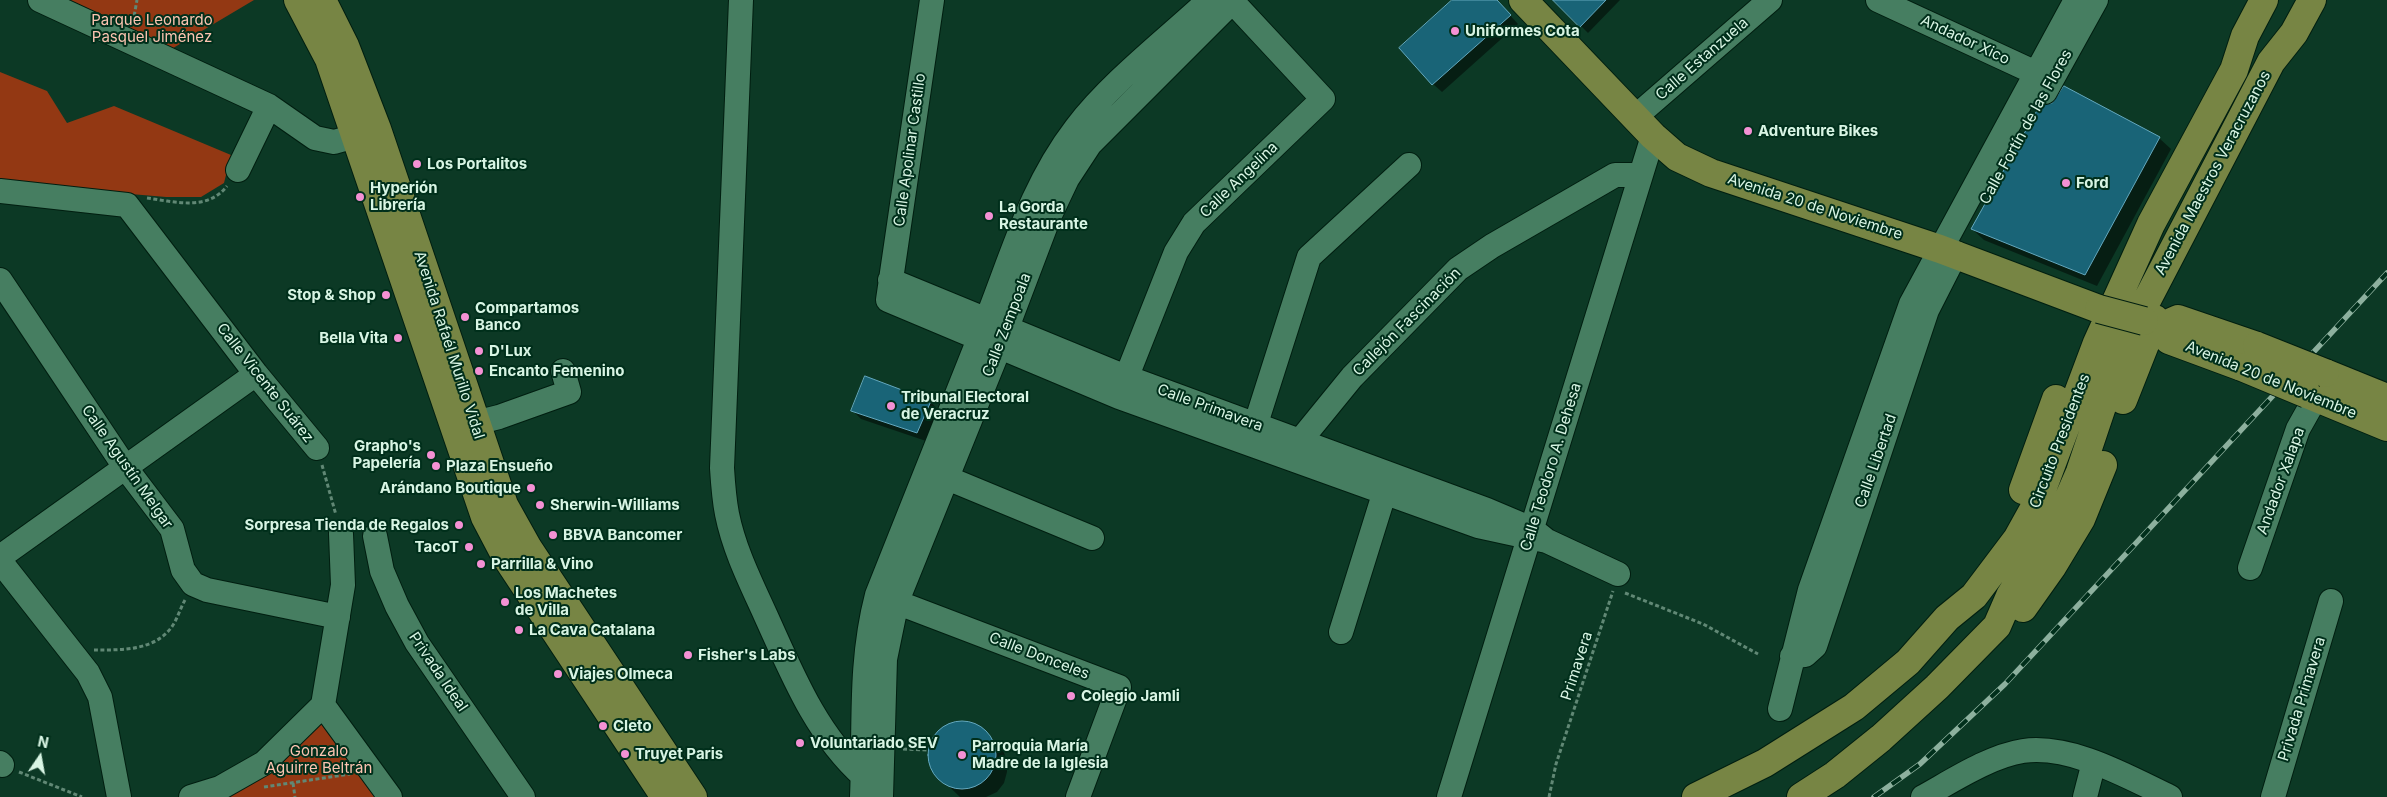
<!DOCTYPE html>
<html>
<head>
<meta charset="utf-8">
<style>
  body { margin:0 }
  #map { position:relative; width:2387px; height:797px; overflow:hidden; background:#0c3925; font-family:Inter,sans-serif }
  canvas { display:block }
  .north { position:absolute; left:15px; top:732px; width:50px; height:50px; -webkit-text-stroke:4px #002f1b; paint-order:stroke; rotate:12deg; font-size:14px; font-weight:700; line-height:20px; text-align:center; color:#d8f5e4 }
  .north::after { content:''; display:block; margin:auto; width:18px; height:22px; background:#d8f5e4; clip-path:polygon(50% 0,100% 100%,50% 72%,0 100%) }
</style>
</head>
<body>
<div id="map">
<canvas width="2387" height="797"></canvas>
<div class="north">N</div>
</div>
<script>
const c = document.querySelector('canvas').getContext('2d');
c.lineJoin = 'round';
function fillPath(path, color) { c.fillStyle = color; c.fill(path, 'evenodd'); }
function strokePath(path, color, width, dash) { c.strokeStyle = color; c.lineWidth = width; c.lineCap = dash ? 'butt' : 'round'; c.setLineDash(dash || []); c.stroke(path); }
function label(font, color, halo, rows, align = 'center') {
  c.font = font + ' Inter,sans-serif'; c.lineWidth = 4; c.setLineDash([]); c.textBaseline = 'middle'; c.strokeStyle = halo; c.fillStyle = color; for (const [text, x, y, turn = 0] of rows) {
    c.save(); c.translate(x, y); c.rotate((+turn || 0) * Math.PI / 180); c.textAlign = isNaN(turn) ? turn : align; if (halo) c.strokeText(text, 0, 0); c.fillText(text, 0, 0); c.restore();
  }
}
fillPath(new Path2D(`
  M 32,0 L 254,0 L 153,60 Z
  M 0,72 L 47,91 L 67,123 L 114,106 L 231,155 L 224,183 L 201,197 L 166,197 L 0,183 Z
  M 323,705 L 390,797 L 180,797 L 220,788 Z`), '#933813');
fillPath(new Path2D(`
  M 1454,0 L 1496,0 L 1518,24 L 1442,92 L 1433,84 Z
  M 1555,0 L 1620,0 L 1588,33 Z
  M 2159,138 L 2171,149 L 2097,286 L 1984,240 L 1972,229 Z
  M 866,377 L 931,402 L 939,411 L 926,441 L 861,419 L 853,411 Z
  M 958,722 L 969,723 L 980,727 L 1003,750 L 1007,761 L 1007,772 L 1004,783 L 997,792 L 986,797 L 960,797 L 934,772 L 930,762 L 929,750 L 933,739 L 940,730 Z`), '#0007');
const building = new Path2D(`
  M 1452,0 L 1497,0 L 1511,15 L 1432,85 L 1399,48 Z
  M 1553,0 L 1606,0 L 1580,27 Z
  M 2064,86 L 2160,137 L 2085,275 L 1971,229 L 2040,105 L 2052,103 Z
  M 865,376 L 931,401 L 917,433 L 851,411 Z
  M928 755a34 34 0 1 1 68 0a34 34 0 1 1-68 0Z`);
fillPath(building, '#196477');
strokePath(building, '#64a8be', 1);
const minor = new Path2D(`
  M 40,0 L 269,106 L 315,138 L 334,142 L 373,131
  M 741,0 L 722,468 C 723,484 724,499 727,514 C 734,549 750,581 765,614 C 791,671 815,733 863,776 L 873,776
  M 932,0 L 888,300 L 1119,397 L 1478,526 L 1547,541
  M 1878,0 L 2051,80
  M 2045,92 L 2096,0
  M 1634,118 L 1770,0
  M 238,170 L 269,106
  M 0,191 L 127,205 L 256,374 L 317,448
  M 0,280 L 125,467 L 172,529 L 183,570 L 193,584 L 207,590 L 338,617
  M 890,280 L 1126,377 L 1487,510 L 1532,529 L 1547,541 L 1618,574
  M 1121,391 L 1176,252 L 1194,223 L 1323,99 L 1231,0
  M 475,423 L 499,417 L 569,392 L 563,371
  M 1251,439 L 1309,257 L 1409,165
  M 1299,442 L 1352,377 L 1458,269 L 1492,246 L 1615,175 L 1641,175
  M 947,478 L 1092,538
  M 375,536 L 382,571 L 397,606 L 417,643 L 523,797
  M 0,557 L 256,374
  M 0,561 L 88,673 L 100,697 L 119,797
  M 2250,568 L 2298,429 L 2316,397
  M 883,597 L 1119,687 L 1078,797
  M 1341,632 L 1385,491
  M 1792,656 L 1805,655 L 1815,646 L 1927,310 L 1956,253
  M 323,705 L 343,585 L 341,534
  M 323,705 L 390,797
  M 1780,709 L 1810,590 L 1911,304 L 2076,0
  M 0,763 L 2,765
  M 191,797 L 220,788 L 264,763 L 323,705
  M 862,797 C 865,727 859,664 877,595 C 913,503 951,411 987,319 C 1013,253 1032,185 1076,128 C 1111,82 1166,40 1209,0
  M 881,797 L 885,659 L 897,601 L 1000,346 L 1049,217 L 1067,179 L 1090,144 L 1234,0
  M 1449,797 L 1653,136
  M 1923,797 C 1952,781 1990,756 2023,751 C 2071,744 2128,777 2170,797
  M 2085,797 L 2094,762
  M 2273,797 L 2331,601`);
const major = new Path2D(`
  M 298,0 L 329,59 L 485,517 L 506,557 L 665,797
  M 322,0 L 345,46 L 377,129 L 504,505 L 528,548 L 693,797
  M 1523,0 L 1653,136 L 1677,157 L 1711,173 L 1940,249 L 2099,309
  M 2144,321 L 2162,326 L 2178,319 L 2257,346
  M 2162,326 L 2169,340 L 2242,367
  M 2325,373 L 2387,398
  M 2307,394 L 2387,427
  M 2123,400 L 2155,319
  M 2023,490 L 2056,399
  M 2023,608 L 2052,567 L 2081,519 L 2103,465
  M 1696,797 L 1765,763 L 1854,707 L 1908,662 L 1947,618 L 1974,596 L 2017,539 L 2037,503 L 2097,343 L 2151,224 L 2234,70 L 2245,36 L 2264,0
  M 1801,797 L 1835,775 L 1881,738 L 1937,687 L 1997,626 L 2010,596 L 2063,511 L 2080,472 L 2121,350 L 2271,62 L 2294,33 L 2312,0`);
strokePath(minor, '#011e10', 26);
strokePath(major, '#011e10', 30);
strokePath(new Path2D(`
  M 133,22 L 137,0
  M 147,198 C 175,202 208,211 227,186
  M 322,465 L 336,515
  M 1625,593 L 1703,624 L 1758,654
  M 94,650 C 121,650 153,651 171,628 C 177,620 180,609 185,600
  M 903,749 L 928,750
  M 19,772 L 82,797
  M 293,783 L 295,797
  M 264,787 L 350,774
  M 1549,797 L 1556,764 L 1613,591`), '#618875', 3, [4, 2.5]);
strokePath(minor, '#467e61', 24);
strokePath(major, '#778544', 28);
const rail = new Path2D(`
  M 1874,797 L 1920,764 L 2005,684 L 2387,273`);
strokePath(rail, '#8db09e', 5.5);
strokePath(rail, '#002f1b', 4, [11]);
const majorBridge = new Path2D(`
  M 2099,309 L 2144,321
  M 2257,346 L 2325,373
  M 2242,367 L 2307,394`);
strokePath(majorBridge, '#011e10', 30, []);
strokePath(majorBridge, '#778544', 28);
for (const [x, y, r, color] of [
  [1455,31,5,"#f491d4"],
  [1748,131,5,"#f491d4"],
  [417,164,5,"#f491d4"],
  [2066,183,5,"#f491d4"],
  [360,197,5,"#f491d4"],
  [989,216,5,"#f491d4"],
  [386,295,5,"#f491d4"],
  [465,317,5,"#f491d4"],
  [398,338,5,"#f491d4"],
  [479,351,5,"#f491d4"],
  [479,371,5,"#f491d4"],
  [891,406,5,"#f491d4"],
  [431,455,5,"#f491d4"],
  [436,466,5,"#f491d4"],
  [531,488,5,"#f491d4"],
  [540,505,5,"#f491d4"],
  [459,525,5,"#f491d4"],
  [553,535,5,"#f491d4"],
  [469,547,5,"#f491d4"],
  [481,564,5,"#f491d4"],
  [505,602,5,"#f491d4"],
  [519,630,5,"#f491d4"],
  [688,655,5,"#f491d4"],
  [558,674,5,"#f491d4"],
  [1071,696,5,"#f491d4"],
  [603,726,5,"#f491d4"],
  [800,743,5,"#f491d4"],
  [625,754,5,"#f491d4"],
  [962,755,5,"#f491d4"]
]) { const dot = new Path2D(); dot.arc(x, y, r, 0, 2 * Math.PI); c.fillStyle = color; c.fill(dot); strokePath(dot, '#002f1b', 2); }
label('15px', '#fcc4b1', '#002f1b', [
  ["Parque Leonardo",152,20],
  ["Pasquel Jiménez",152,37],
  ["Gonzalo",319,751],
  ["Aguirre Beltrán",319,768]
]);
label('bold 15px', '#d8f5e4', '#002f1b', [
  ["Uniformes Cota",1465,31],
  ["Adventure Bikes",1758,131],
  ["Los Portalitos",427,164],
  ["Ford",2076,183],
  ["Hyperión",370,188],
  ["Librería",370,205],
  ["La Gorda",999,207],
  ["Restaurante",999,224],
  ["Stop & Shop",376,295,"right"],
  ["Compartamos",475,308],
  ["Banco",475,325],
  ["Bella Vita",388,338,"right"],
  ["D'Lux",489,351],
  ["Encanto Femenino",489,371],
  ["Tribunal Electoral",901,397],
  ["de Veracruz",901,414],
  ["Grapho's",421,446,"right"],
  ["Papelería",421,463,"right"],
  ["Plaza Ensueño",446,466],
  ["Arándano Boutique",521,488,"right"],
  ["Sherwin-Williams",550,505],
  ["Sorpresa Tienda de Regalos",449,525,"right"],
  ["BBVA Bancomer",563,535],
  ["TacoT",459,547,"right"],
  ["Parrilla & Vino",491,564],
  ["Los Machetes",515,593],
  ["de Villa",515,610],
  ["La Cava Catalana",529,630],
  ["Fisher's Labs",698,655],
  ["Viajes Olmeca",568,674],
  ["Colegio Jamli",1081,696],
  ["Cleto",613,726],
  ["Voluntariado SEV",810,743],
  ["Parroquia María",972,746],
  ["Madre de la Iglesia",972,763],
  ["Truyet Paris",635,754]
], 'left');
label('15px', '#d8f5e4', '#002f1b', [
  ["Andador Xico",1965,40,25],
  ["Calle Estanzuela",1702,59,-41],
  ["Calle Fortín de las Flores",2026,127,-61],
  ["Calle Apolinar Castillo",910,150,-82],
  ["Avenida Maestros Veracruzanos",2213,173,-62],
  ["Calle Angelina",1239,180,-44],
  ["Avenida 20 de Noviembre",1815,207,18],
  ["Callejón Fascinación",1407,322,-45],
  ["Calle Zempoala",1007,325,-69],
  ["Avenida Rafaél Murillo Vidal",449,345,72],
  ["Avenida 20 de Noviembre",2271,380,22],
  ["Calle Vicente Suárez",265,383,52],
  ["Calle Primavera",1210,408,20],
  ["Circuito Presidentes",2060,441,-69],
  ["Calle Libertad",1876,461,-71],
  ["Calle Agustín Melgar",127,467,55],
  ["Calle Teodoro A. Dehesa",1551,467,-73],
  ["Andador Xalapa",2281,481,-70],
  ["Calle Donceles",1039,656,21],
  ["Primavera",1577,666,-72],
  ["Privada Ideal",438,672,56],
  ["Privada Primavera",2302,699,-73]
]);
</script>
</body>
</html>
